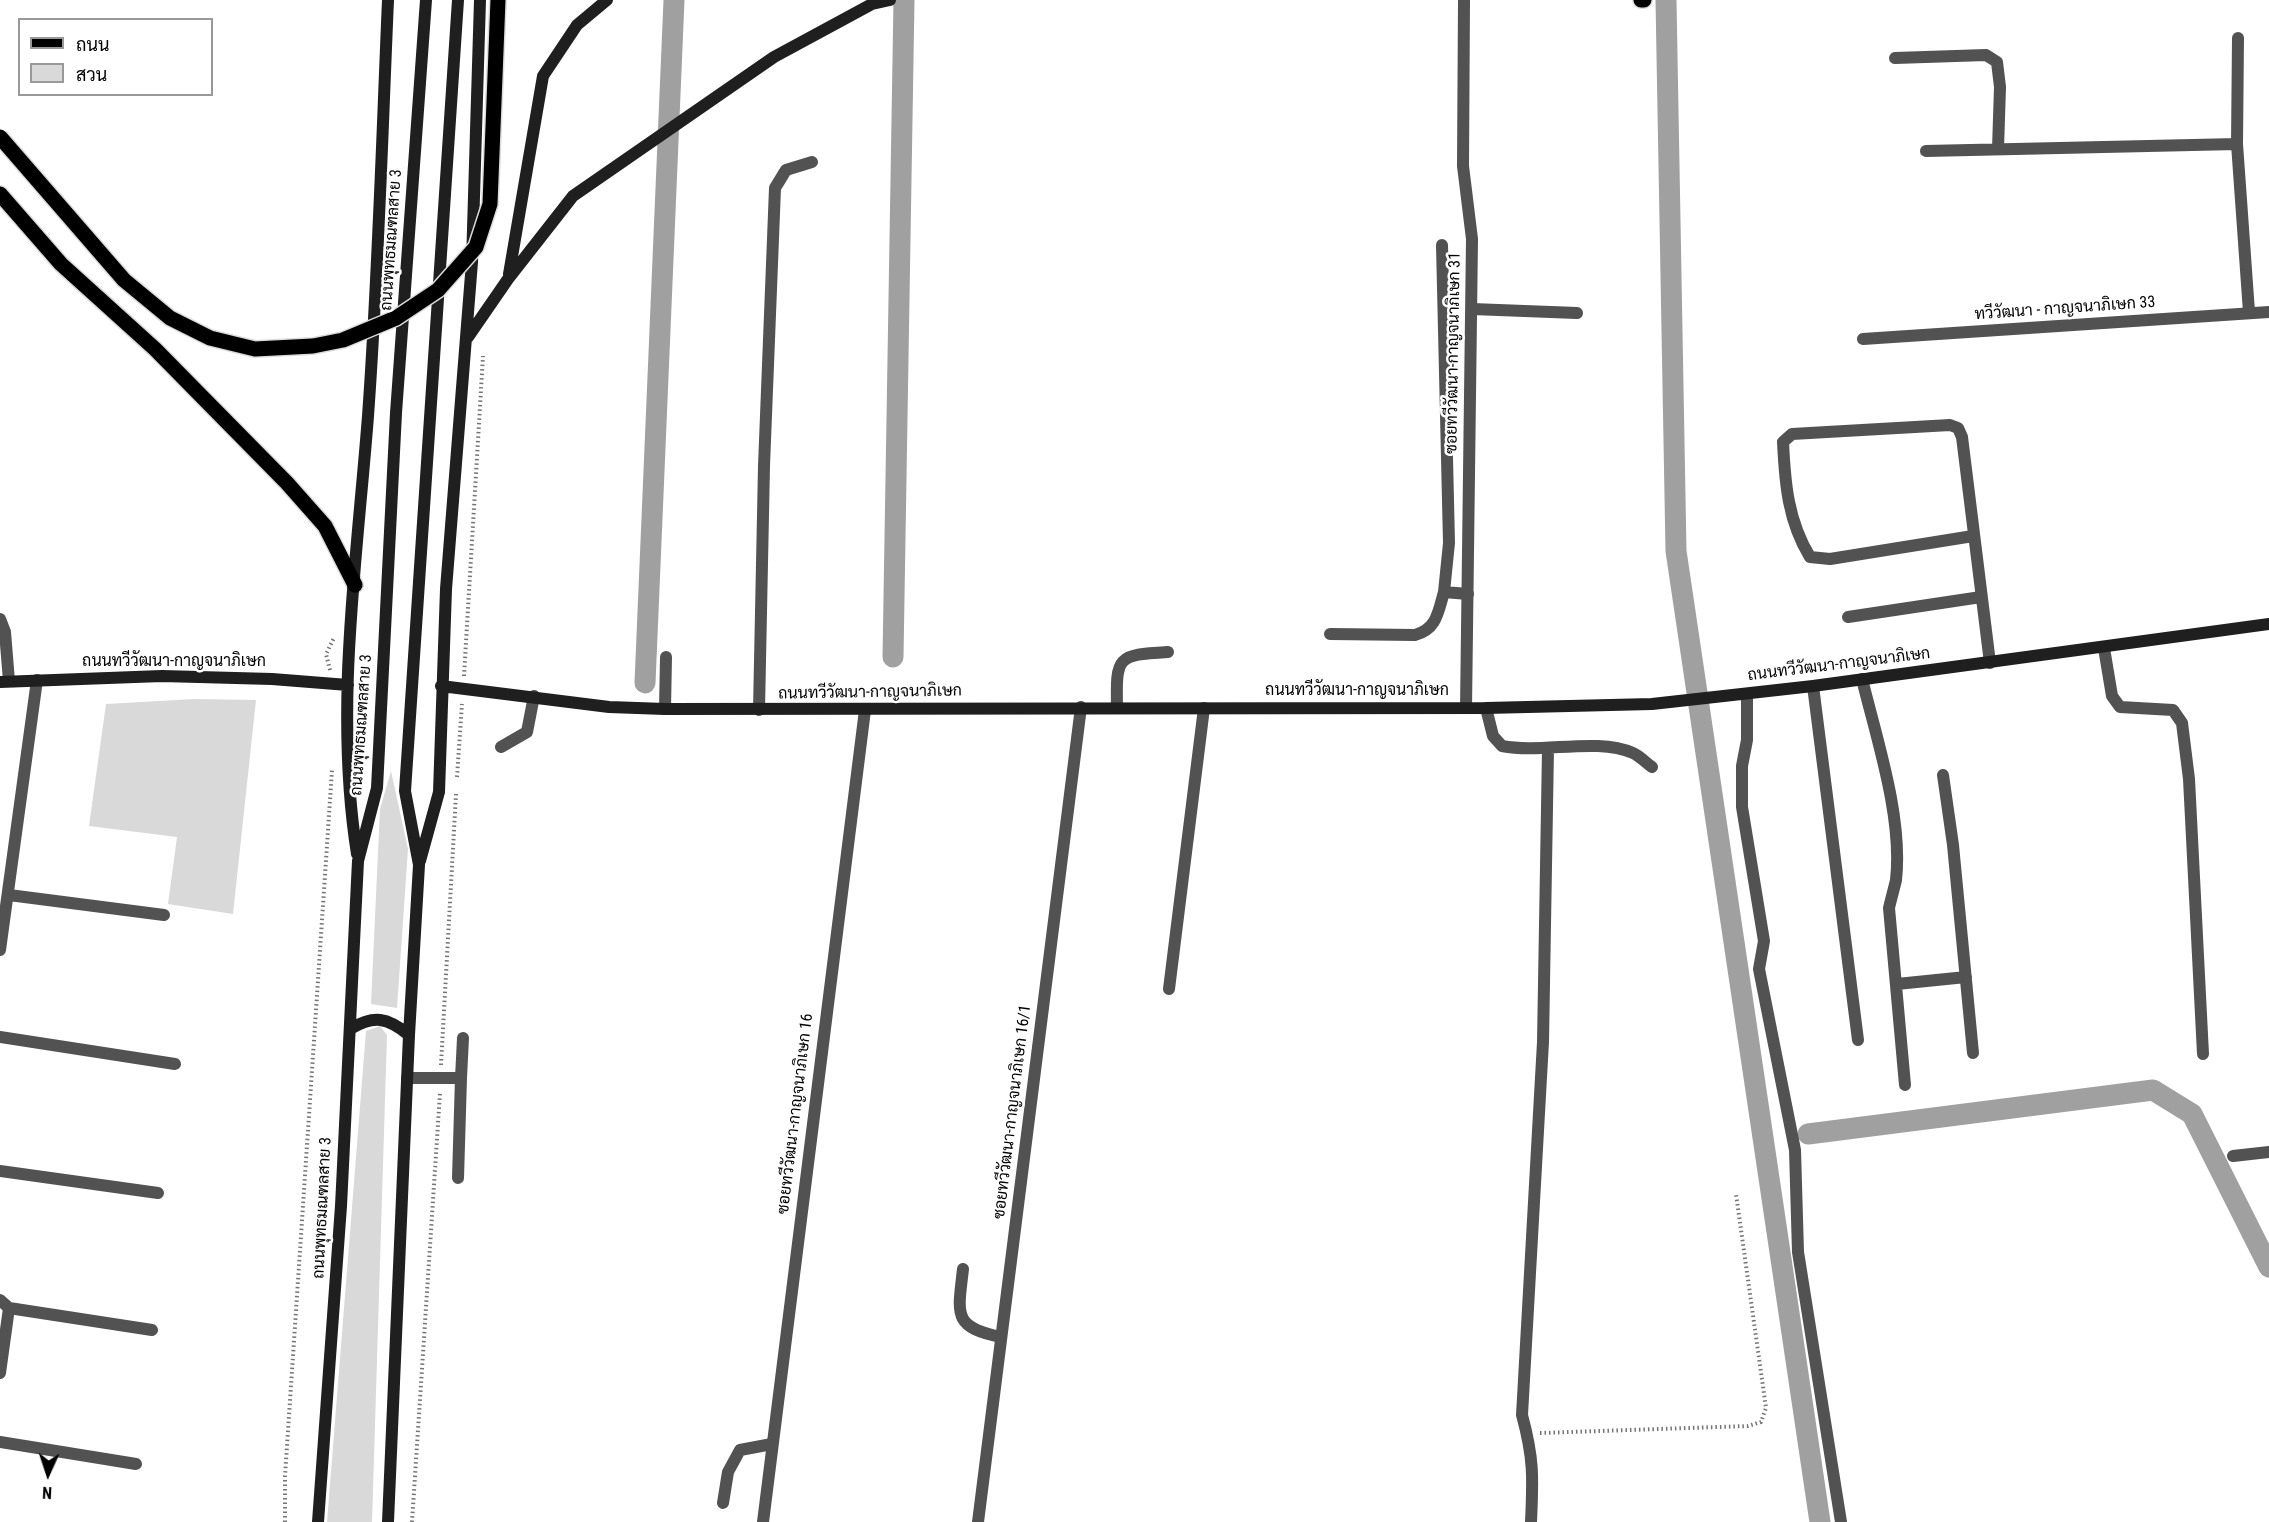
<!DOCTYPE html>
<html>
<head>
<meta charset="utf-8">
<style>
  body { margin:0 }
  #map { position:relative; width:2269px; height:1522px; overflow:hidden; background:#fff; font-family:"Roboto Condensed",Sarabun,sans-serif }
  canvas { display:block }
  .legend { position:absolute; left:18px; top:18px; width:195px; height:78px; box-sizing:border-box; background:#fff; border:2px solid #999; margin:0; padding:8px 10px; list-style:none; font-size:18px; color:#000 }
  .legend li { display:flex; align-items:center; gap:12px; height:30px }
  .legend b { width:30px; border:2px solid #999 }
  .north { position:absolute; left:18px; top:1444px; width:60px; height:60px; -webkit-text-stroke:4px #fff; paint-order:stroke; rotate:183deg; font-size:16px; font-weight:700; line-height:24px; text-align:center; color:#000 }
  .north::after { content:''; display:block; margin:auto; width:21px; height:27px; background:#000; clip-path:polygon(50% 0,100% 100%,50% 72%,0 100%) }
</style>
</head>
<body>
<div id="map">
<canvas width="2269" height="1522"></canvas>
<ul class="legend">
<li><b style="height:8px;background:#000"></b>ถนน</li>
<li><b style="height:16px;background:#d9d9d9"></b>สวน</li>
</ul>
<div class="north">N</div>
</div>
<script>
const c = document.querySelector('canvas').getContext('2d');
c.lineJoin = 'round';
function fillPath(path, color) { c.fillStyle = color; c.fill(path, 'evenodd'); }
function strokePath(path, color, width, dash) { c.strokeStyle = color; c.lineWidth = width; c.lineCap = dash ? 'butt' : 'round'; c.setLineDash(dash || []); c.stroke(path); }
function label(font, color, halo, rows, align = 'center') {
  c.font = font + ' "Roboto Condensed",Sarabun,sans-serif'; c.lineWidth = 5; c.setLineDash([]); c.textBaseline = 'middle'; c.strokeStyle = halo; c.fillStyle = color; for (const [text, x, y, turn = 0] of rows) {
    c.save(); c.translate(x, y); c.rotate((+turn || 0) * Math.PI / 180); c.textAlign = isNaN(turn) ? turn : align; if (halo) c.strokeText(text, 0, 0); c.fillText(text, 0, 0); c.restore();
  }
}
fillPath(new Path2D(`
  M 194,699 L 256,700 L 233,914 L 168,904 L 177,837 L 89,826 L 106,704 Z
  M 391,771 L 408,849 L 397,1008 L 371,1004 L 380,809 Z
  M 380,1026 L 387,1035 L 372,1522 L 327,1522 L 366,1031 Z`), '#d9d9d9');
strokePath(new Path2D(`
  M 1666,0 L 1676,551 L 1820,1522
  M 893,657 L 904,0
  M 645,683 L 674,0
  M 1808,1134 L 2153,1090 L 2192,1114 L 2269,1267`), '#a0a0a0', 21);
const primary = new Path2D(`
  M 1641,0 L 1644,0
  M 0,194 L 61,264 L 155,349 L 287,483 L 325,526 L 355,585`);
strokePath(primary, '#dbdbdb', 18);
strokePath(new Path2D(`
  M 330,670 L 326,654 L 334,638
  M 464,676 L 483,356
  M 457,777 L 462,704
  M 441,1065 L 456,794
  M 1540,1433 L 1748,1426 L 1761,1422 L 1766,1408 L 1736,1194
  M 285,1522 L 285,1476 L 332,770
  M 412,1522 L 440,1093`), '#747474', 4, [1.5, 3]);
strokePath(new Path2D(`
  M 1442,245 L 1449,543 L 1444,592 L 1468,594
  M 1472,309 L 1577,313
  M 1973,536 L 1830,559 L 1810,557 C 1788,521 1785,484 1783,442 L 1792,434 L 1950,425 L 1958,428 L 1962,437 L 1990,663
  M 1848,617 L 1981,597
  M 1330,634 L 1415,635 C 1437,629 1438,612 1444,592
  M 2104,648 L 2112,696 L 2120,707 L 2173,710 L 2182,723 L 2189,779 L 2203,1054
  M 1862,679 C 1877,740 1903,818 1896,880 C 1894,889 1891,899 1889,908 L 1905,1085
  M 1813,686 L 1858,1040
  M 1747,694 L 1747,740 L 1742,766 L 1742,807 L 1764,941 L 1759,969 L 1795,1150 L 1798,1252 L 1841,1522
  M 1117,707 C 1116,656 1117,655 1168,652
  M 665,709 L 666,657
  M 759,710 L 764,466 L 775,188 L 786,170 L 812,162
  M 501,747 L 527,732 L 534,696
  M 1943,775 L 1953,845 L 1973,1053
  M 1897,984 L 1966,977
  M 1169,989 L 1204,708
  M 407,1078 L 461,1078 L 458,1178
  M 461,1078 L 463,1038
  M 963,1269 C 958,1314 952,1327 1001,1337
  M 723,1503 L 728,1472 L 740,1450 L 772,1444`), '#525252', 12);
strokePath(new Path2D(`
  M 1464,0 L 1463,166 L 1472,239 L 1466,708
  M 2238,38 L 2237,144 L 2249,312
  M 1895,58 L 1986,55 L 1997,62 L 2000,87 L 1998,149
  M 1926,151 L 2237,144
  M 1863,339 L 2269,312
  M 0,619 L 5,632 L 9,681
  M 1486,708 L 1493,736 L 1502,746 C 1542,754 1596,737 1633,753 C 1640,756 1646,763 1652,767
  M 9,895 L 164,915
  M 0,950 L 37,680
  M 0,1037 L 175,1064
  M 2233,1156 L 2269,1152
  M 0,1171 L 158,1193
  M 0,1300 L 9,1308 L 0,1373
  M 9,1308 L 152,1330
  M 0,1442 L 136,1464
  M 763,1522 L 865,710
  M 978,1522 L 1081,707
  M 1531,1522 C 1533,1478 1534,1459 1522,1415 L 1543,1042 L 1548,749`), '#525252', 12);
strokePath(new Path2D(`
  M 509,274 L 543,76 L 577,25 L 607,0
  M 468,337 L 508,279 L 573,196 L 774,57 L 872,4 L 890,0
  M 0,682 L 162,676 L 272,679 L 348,685
  M 441,686 L 609,707 L 665,709 L 1486,708 L 1652,704 L 1813,686 L 2269,624
  M 357,854 C 334,710 357,560 368,416 C 378,278 382,139 388,0
  M 420,861 L 439,792 L 446,589 L 472,262 L 480,0
  M 350,1029 C 374,1015 387,1017 409,1035
  M 318,1522 L 341,1206 L 358,861 L 377,788 L 396,413 L 426,0
  M 388,1522 L 409,1035 L 419,865 L 405,791 L 458,0`), '#1f1f1f', 12);
strokePath(primary, '#000', 15);
const primaryBridge = new Path2D(`
  M 0,137 L 124,280 L 170,318 L 210,338 L 255,349 L 313,346 L 343,340 L 396,318 L 438,290 L 476,247 L 490,204 L 498,0`);
strokePath(primaryBridge, '#dbdbdb', 18, []);
strokePath(primaryBridge, '#000', 15);
label('16px', '#000', '#fff', [
  ["ถนนพุทธมณฑลสาย 3",392,240,-86],
  ["ทวีวัฒนา - กาญจนาภิเษก 33",2065,309,-4],
  ["ซอยทวีวัฒนา-กาญจนาภิเษก 31",1454,353,-89],
  ["ถนนทวีวัฒนา-กาญจนาภิเษก",174,662],
  ["ถนนทวีวัฒนา-กาญจนาภิเษก",1839,665,-7],
  ["ถนนทวีวัฒนา-กาญจนาภิเษก",1357,691],
  ["ถนนทวีวัฒนา-กาญจนาภิเษก",870,693,-1],
  ["ถนนพุทธมณฑลสาย 3",362,725,-86],
  ["ซอยทวีวัฒนา-กาญจนาภิเษก 16/1",1013,1112,-83],
  ["ซอยทวีวัฒนา-กาญจนาภิเษก 16",796,1114,-83],
  ["ถนนพุทธมณฑลสาย 3",323,1208,-87]
]);
</script>
</body>
</html>
